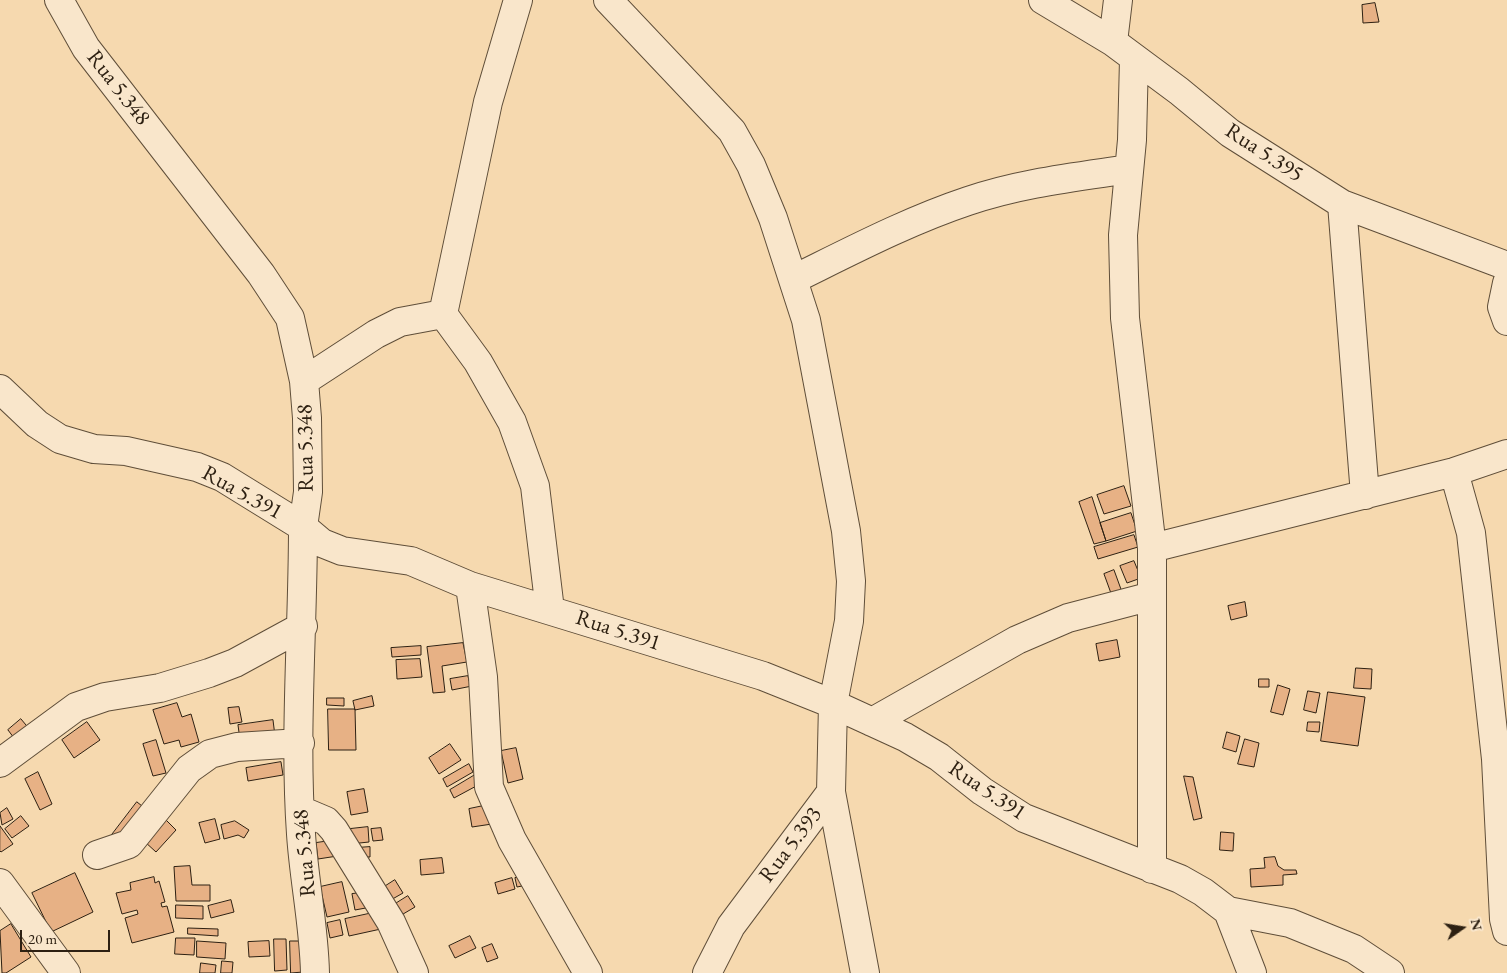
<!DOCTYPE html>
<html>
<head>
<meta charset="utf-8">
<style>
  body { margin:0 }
  #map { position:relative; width:1507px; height:973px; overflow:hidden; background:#f6d9af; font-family:"EB Garamond",serif }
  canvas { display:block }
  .north { position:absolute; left:1437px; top:903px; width:50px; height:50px; -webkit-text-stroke:4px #f9e6cb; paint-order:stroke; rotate:77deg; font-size:14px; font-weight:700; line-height:20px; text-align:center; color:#2d2012 }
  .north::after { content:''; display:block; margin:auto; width:18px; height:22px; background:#2d2012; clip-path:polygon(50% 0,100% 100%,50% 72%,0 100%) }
  .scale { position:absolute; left:20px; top:930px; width:90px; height:22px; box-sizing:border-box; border:2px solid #2d2012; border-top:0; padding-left:6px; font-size:15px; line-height:18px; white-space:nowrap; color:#2d2012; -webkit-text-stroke:4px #f9e6cb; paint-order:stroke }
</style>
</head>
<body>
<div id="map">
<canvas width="1507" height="973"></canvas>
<div class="north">N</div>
<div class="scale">20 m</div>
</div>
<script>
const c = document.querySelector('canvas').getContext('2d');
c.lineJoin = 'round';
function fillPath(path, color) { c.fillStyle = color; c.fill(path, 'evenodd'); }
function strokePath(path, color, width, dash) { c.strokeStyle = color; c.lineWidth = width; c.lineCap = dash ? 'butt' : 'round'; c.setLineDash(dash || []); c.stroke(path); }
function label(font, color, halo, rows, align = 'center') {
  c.font = font + ' "EB Garamond",serif'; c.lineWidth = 4; c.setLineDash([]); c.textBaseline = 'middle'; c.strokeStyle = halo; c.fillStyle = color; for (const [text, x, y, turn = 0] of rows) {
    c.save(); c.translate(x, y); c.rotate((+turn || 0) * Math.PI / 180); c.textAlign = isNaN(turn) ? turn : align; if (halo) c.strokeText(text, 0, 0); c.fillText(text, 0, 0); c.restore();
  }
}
const building = new Path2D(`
  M 1375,3 L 1379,22 L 1363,23 L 1362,5 Z
  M 1124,486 L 1131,506 L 1104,514 L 1097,495 Z
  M 1092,497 L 1106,541 L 1094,544 L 1079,502 Z
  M 1131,513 L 1137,531 L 1106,541 L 1100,523 Z
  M 1134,535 L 1138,547 L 1098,559 L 1094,547 Z
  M 1134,561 L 1141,578 L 1127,583 L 1120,566 Z
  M 1114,570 L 1122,592 L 1112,596 L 1104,574 Z
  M 1245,602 L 1247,616 L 1231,620 L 1228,606 Z
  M 1117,640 L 1120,657 L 1099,661 L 1096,644 Z
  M 463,643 L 467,662 L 442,666 L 445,692 L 433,693 L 427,647 Z
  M 421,646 L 421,655 L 392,657 L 391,648 Z
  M 420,659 L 422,677 L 397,679 L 396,660 Z
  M 1356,668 L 1372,669 L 1371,689 L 1354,688 Z
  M 468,676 L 469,681 L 476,679 L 477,685 L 452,690 L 450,679 Z
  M 1259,679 L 1269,679 L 1269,687 L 1259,687 Z
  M 1278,685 L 1290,689 L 1283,715 L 1271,712 Z
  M 1308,691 L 1320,693 L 1316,713 L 1304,710 Z
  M 1328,692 L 1365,697 L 1358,746 L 1321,741 Z
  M 372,696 L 374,706 L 355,710 L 353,701 Z
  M 327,698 L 344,698 L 344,706 L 327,705 Z
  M 177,703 L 182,717 L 191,714 L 199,742 L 181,747 L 179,740 L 164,744 L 153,710 Z
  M 239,707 L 242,722 L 230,724 L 228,708 Z
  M 328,709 L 355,709 L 356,750 L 329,750 Z
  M 21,719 L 31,731 L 17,742 L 8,730 Z
  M 273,720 L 275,736 L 240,740 L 238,725 Z
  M 87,722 L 100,740 L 74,758 L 62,740 Z
  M 1308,722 L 1320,722 L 1319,732 L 1307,731 Z
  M 1227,732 L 1240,736 L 1236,752 L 1223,748 Z
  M 1245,739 L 1259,743 L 1254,767 L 1238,764 Z
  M 156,740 L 166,773 L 153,776 L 143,744 Z
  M 450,744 L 461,760 L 439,774 L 429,758 Z
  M 516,748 L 523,779 L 508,783 L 501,751 Z
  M 281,762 L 283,775 L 248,781 L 246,768 Z
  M 469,764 L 473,772 L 447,787 L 443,779 Z
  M 38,772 L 52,804 L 40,810 L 25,779 Z
  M 475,775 L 480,784 L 454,798 L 450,790 Z
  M 1184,776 L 1193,777 L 1202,818 L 1194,820 Z
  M 364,789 L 368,812 L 351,815 L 347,792 Z
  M 137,802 L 147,810 L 121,843 L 111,836 Z
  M 488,805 L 492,824 L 472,827 L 469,809 Z
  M 7,808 L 13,819 L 2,825 L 0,813 Z
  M 21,816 L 29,826 L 12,838 L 5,829 Z
  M 165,819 L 176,830 L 156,852 L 144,841 Z
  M 215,819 L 220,839 L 205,843 L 199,823 Z
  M 235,821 L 249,830 L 244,838 L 238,835 L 224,839 L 221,825 Z
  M 0,826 L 13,844 L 1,852 L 0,851 Z
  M 368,827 L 369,842 L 350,844 L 350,829 Z
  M 381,828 L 383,840 L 373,841 L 371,829 Z
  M 1221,832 L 1234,833 L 1233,851 L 1220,850 Z
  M 336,840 L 344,855 L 318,859 L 316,843 Z
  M 370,847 L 370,857 L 356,857 L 356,848 Z
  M 1275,857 L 1278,866 L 1284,870 L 1296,870 L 1297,874 L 1283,875 L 1283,885 L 1251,887 L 1250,869 L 1265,868 L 1264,858 Z
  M 442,858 L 444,873 L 421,875 L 420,860 Z
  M 190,866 L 192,885 L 210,885 L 210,901 L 176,901 L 174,867 Z
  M 75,873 L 93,912 L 51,932 L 32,893 Z
  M 530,875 L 532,884 L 517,887 L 515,878 Z
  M 154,877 L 155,883 L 159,881 L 165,902 L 161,903 L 162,907 L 167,906 L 174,932 L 132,943 L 125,918 L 138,914 L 137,910 L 122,914 L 116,893 L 131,890 L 130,883 Z
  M 512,878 L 515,889 L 498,894 L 495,883 Z
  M 395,880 L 403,893 L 389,901 L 381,889 Z
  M 342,882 L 349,912 L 327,917 L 320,887 Z
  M 368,892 L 371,907 L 355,910 L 352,894 Z
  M 408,896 L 415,907 L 398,917 L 392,906 Z
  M 231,900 L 234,912 L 211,918 L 208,906 Z
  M 176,905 L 203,906 L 203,919 L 176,918 Z
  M 382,911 L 390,927 L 349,936 L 345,919 Z
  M 340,920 L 343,935 L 330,938 L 327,923 Z
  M 11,924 L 31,957 L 6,973 L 2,973 L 0,931 Z
  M 188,928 L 218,929 L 218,936 L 188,934 Z
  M 470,936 L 476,948 L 455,958 L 449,946 Z
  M 176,938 L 195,938 L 194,955 L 175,954 Z
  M 274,939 L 286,939 L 287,970 L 275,971 Z
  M 197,941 L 226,943 L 225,959 L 197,957 Z
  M 269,941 L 270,956 L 249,957 L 248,942 Z
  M 290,941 L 303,941 L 303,972 L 291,973 Z
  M 492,944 L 498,958 L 487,962 L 482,948 Z
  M 222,961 L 233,962 L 232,973 L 221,973 Z
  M 201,963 L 216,965 L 215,973 L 200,973 Z`);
fillPath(building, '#e7b185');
strokePath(building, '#2d2012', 1);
const minor = new Path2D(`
  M 59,0 L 86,48 L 261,274 L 290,318 L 304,381 L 307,418 L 308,492 L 303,527 C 303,628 294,734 301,834 C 304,880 314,926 315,973
  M 518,0 L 488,102 L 443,314 L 478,362 L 512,422 L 535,486 L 550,610
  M 608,0 L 732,131 L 751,165 L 773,218 L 806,320 L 846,531 L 851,581 L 849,621 L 833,704 L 831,792 L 731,926 L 707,973
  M 1043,0 L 1113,42 L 1179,91 L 1230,133 L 1342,204 L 1507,266
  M 1113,42 L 1118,0
  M 1134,59 L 1132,140 L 1123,235 L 1125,318 L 1152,548 L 1152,869
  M 1342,204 L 1365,495
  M 794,279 C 851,251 908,221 968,201 C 1020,183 1076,177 1129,169
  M 1507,283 L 1502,307 L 1507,321
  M 304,381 L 376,334 L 400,322 L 443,314
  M 0,389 L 37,424 L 60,439 L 94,449 L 126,451 L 197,467 L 222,477 L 303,527 L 322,543 L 342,551 L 411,561 L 470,586 L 763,676 L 833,704 L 905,737 L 939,757 L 982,791 L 1024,818 L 1180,879 L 1203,892 L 1228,911 L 1290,923 L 1354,949 L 1390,973
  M 1454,472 L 1471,533 L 1496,759 L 1504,919 L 1507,931
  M 1152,548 L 1454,472 L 1507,454
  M 470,586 L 483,677 L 489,787 L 512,840 L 588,973
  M 872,722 L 1017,640 L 1068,618 L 1152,596
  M 0,763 L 76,707 L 105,697 L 160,688 L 209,673 L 235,663 L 303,626
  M 831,792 L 865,973
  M 300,810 L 326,821 L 334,830 L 391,922 L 414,973
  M 97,855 L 129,844 L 189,769 L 210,754 L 237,747 L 300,743
  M 0,883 L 66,973
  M 1228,911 L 1252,973`);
strokePath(minor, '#5f4e39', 30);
strokePath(minor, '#f9e6cb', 28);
label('22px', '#2d2012', '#f9e6cb', [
  ["Rua 5.348",118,88,52],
  ["Rua 5.395",1264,153,33],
  ["Rua 5.348",306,448,-91],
  ["Rua 5.391",242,493,29],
  ["Rua 5.391",618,631,18],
  ["Rua 5.391",987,791,34],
  ["Rua 5.393",791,845,-53],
  ["Rua 5.348",305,853,-95]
]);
</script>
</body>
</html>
